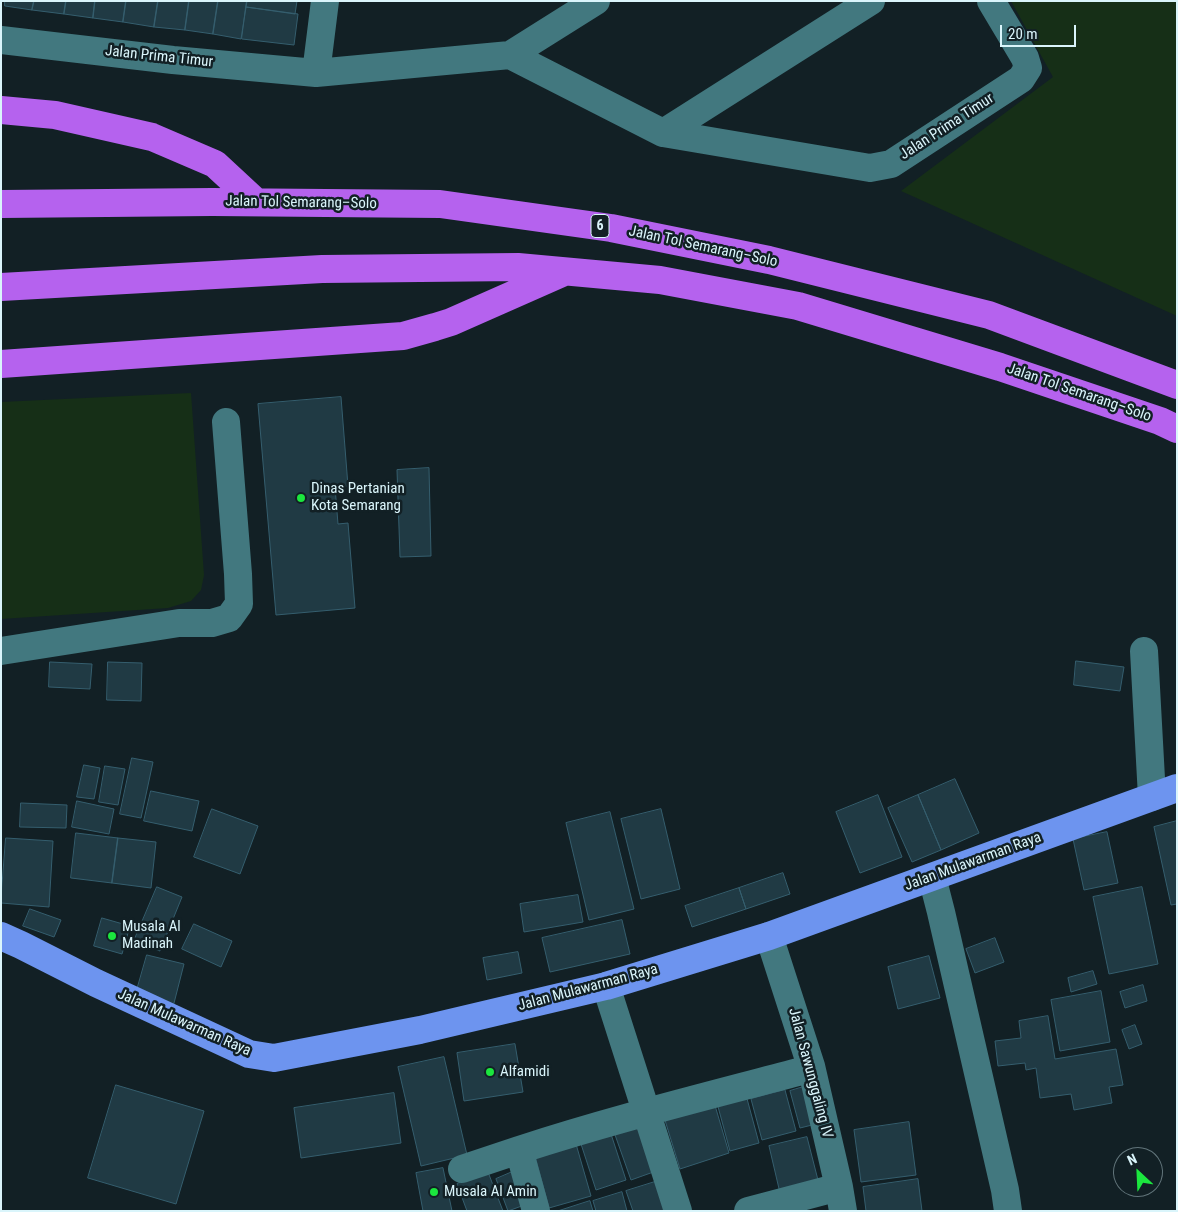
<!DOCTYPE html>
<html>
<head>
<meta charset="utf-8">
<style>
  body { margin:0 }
  #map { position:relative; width:1178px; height:1212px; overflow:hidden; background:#122025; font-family:"Roboto Condensed",sans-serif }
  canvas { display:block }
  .frame { position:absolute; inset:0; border:2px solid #daf5fb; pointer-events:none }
  .north { position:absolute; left:1113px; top:1147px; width:50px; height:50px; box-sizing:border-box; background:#122025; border:1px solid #62757b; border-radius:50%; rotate:335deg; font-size:14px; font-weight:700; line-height:20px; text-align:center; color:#daf5fb }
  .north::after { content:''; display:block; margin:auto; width:18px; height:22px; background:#1be63e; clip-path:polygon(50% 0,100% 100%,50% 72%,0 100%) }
  .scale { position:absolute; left:1000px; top:25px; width:76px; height:22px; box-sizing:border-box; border:2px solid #daf5fb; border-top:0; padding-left:6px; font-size:15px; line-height:18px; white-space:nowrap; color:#daf5fb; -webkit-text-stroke:4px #122025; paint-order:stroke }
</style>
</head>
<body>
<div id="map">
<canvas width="1178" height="1212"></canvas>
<div class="frame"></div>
<div class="north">N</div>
<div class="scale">20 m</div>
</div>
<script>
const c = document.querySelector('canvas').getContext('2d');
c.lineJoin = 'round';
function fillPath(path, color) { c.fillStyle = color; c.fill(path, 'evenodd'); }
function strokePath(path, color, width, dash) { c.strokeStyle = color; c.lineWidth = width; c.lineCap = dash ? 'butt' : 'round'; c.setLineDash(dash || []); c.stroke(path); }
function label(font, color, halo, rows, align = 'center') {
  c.font = font + ' "Roboto Condensed",sans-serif'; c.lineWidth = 5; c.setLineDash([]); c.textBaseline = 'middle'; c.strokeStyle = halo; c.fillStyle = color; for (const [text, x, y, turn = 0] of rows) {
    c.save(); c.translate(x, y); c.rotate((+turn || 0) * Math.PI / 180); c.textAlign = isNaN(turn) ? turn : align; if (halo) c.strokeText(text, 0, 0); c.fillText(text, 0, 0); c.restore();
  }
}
fillPath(new Path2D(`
  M 1011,1 L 1177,1 L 1177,316 L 901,191 L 1053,77 Z
  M 191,393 L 204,575 L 201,590 L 191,601 L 168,608 L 1,619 L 1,402 Z`), '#162f17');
const building = new Path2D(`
  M 5,1 L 34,1 L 32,10 L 5,6 Z
  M 34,1 L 66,1 L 64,14 L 32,10 Z
  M 66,1 L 95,1 L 93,18 L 64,14 Z
  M 95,1 L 126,1 L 123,22 L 93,18 Z
  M 126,1 L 158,1 L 154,27 L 123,22 Z
  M 158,1 L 189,1 L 185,30 L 154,27 Z
  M 189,1 L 218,1 L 213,34 L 185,30 Z
  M 218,1 L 247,1 L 241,39 L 213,34 Z
  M 247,1 L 297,1 L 295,14 L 246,7 Z
  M 246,7 L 298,14 L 294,45 L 242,39 Z
  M 341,397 L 348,486 L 335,487 L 338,524 L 348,523 L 355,608 L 276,615 L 258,404 Z
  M 429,468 L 431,556 L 400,557 L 397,470 Z
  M 1076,661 L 1124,667 L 1120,691 L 1074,685 Z
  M 50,662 L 92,664 L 90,689 L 49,687 Z
  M 108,662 L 142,663 L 141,701 L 107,700 Z
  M 132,758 L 153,762 L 141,818 L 120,814 Z
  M 84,765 L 100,768 L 94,799 L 77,797 Z
  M 105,766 L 125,769 L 118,805 L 99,802 Z
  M 955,779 L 979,833 L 941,850 L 918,795 Z
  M 151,791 L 199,801 L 192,831 L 144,821 Z
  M 878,795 L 902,857 L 860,873 L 836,812 Z
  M 918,795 L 941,850 L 912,862 L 888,808 Z
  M 77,801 L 114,809 L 109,834 L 72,827 Z
  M 21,803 L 67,805 L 66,828 L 20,827 Z
  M 212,809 L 258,826 L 240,874 L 194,857 Z
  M 661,809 L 680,889 L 641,899 L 621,819 Z
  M 610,812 L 634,909 L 589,920 L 566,823 Z
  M 1177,821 L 1177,904 L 1171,905 L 1154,827 Z
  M 1107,832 L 1118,883 L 1084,890 L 1073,839 Z
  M 76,833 L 118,838 L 112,883 L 71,878 Z
  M 6,838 L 53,841 L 49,907 L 1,903 Z
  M 118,838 L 156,842 L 151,888 L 112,883 Z
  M 783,873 L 790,894 L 746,909 L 739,888 Z
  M 157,887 L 182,897 L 160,951 L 134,941 Z
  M 1142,887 L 1158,964 L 1109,974 L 1093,897 Z
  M 739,888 L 746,909 L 692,927 L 685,906 Z
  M 578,895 L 583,922 L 524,932 L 520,904 Z
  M 30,909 L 61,920 L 54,937 L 23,926 Z
  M 102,918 L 130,926 L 122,954 L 94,946 Z
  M 622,920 L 630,954 L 550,972 L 542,938 Z
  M 194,924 L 232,941 L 221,967 L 182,949 Z
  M 995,938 L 1004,962 L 975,973 L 966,949 Z
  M 518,952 L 522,973 L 487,980 L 483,958 Z
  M 147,955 L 184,964 L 173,1007 L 135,997 Z
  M 929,956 L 940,998 L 898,1009 L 888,967 Z
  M 1093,971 L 1097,984 L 1071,992 L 1068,978 Z
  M 1143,985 L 1147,1001 L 1125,1008 L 1120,992 Z
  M 1101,991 L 1110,1042 L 1060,1051 L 1051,1000 Z
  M 1048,1016 L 1055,1059 L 1116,1049 L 1123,1085 L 1109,1087 L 1112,1103 L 1074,1110 L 1071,1094 L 1040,1098 L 1036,1068 L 1026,1070 L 1025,1063 L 998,1066 L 995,1041 L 1021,1038 L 1019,1021 Z
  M 1135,1025 L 1142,1044 L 1129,1049 L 1122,1030 Z
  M 515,1044 L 523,1092 L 464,1101 L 457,1053 Z
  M 444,1057 L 467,1155 L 421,1166 L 398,1067 Z
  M 116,1085 L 204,1111 L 176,1204 L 88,1178 Z
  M 810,1085 L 820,1123 L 800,1128 L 790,1091 Z
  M 785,1090 L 796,1131 L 762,1140 L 751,1099 Z
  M 394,1093 L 401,1143 L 301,1158 L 294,1108 Z
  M 746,1095 L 759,1143 L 730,1151 L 717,1103 Z
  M 714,1102 L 729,1153 L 680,1169 L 664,1117 Z
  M 909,1122 L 916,1175 L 861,1182 L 854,1130 Z
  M 641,1123 L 659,1170 L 631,1180 L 614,1132 Z
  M 611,1134 L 626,1180 L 596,1190 L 581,1144 Z
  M 807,1137 L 819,1184 L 780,1193 L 769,1146 Z
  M 576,1144 L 591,1196 L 549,1208 L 535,1156 Z
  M 443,1168 L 452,1211 L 423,1211 L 416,1173 Z
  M 517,1170 L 530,1203 L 508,1211 L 496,1179 Z
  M 488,1172 L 503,1211 L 467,1211 L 457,1184 Z
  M 918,1179 L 922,1211 L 866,1211 L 863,1187 Z
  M 658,1181 L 667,1211 L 633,1211 L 626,1191 Z
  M 622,1192 L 627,1211 L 596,1211 L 593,1201 Z
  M 590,1201 L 593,1211 L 558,1211 Z`);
fillPath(building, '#203a44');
strokePath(building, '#355e6e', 1);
strokePath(new Path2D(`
  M 1,40 L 173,60 L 316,73 L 325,1
  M 510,55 L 663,133 L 870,168 L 891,164 L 1021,79 L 1028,68 L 1025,58 L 991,1
  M 316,73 L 510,55 L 596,1
  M 663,133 L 871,1
  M 1,651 L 179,623 L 212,623 L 229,618 L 239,604 L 238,574 L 226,422
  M 1144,651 L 1152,797
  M 932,877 L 941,912 L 1005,1190 L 1008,1211
  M 769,936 L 811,1066 L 839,1187 L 843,1211
  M 606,986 L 678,1211
  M 462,1169 L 519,1150
  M 536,1211 L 519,1150 C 611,1120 704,1097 798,1072
  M 748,1211 L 839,1187`), '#42787f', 28);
strokePath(new Path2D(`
  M 1,936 L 21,945 L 96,983 L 249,1054 L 274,1058 L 420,1030 L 606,986 L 769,936 L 1177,788`), '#6d94ef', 28);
strokePath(new Path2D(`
  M 1,110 L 55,115 L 152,137 L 215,164 L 256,202
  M 1,204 L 212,202 L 440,204 L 611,228 L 769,260 L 989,315 L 1177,385
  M 1,287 L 322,269 L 518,267 L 660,280 L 798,306 L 1000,367 L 1160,421 L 1177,429
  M 1,364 L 403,336 L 435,327 L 451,322 L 562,273`), '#b562ee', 28);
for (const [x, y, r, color] of [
  [301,498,5,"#1be63e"],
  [112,936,5,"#1be63e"],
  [490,1072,5,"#1be63e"],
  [434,1192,5,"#1be63e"]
]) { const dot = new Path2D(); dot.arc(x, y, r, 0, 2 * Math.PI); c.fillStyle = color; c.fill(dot); strokePath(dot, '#122025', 2); }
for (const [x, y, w] of [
  [600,226,18]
]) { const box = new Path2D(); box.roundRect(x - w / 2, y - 11.5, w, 23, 4); c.fillStyle = '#122025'; c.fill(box); strokePath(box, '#daf5fb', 1); }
label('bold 14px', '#daf5fb', null, [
  ["6",600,226]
]);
label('15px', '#daf5fb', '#122025', [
  ["Jalan Prima Timur",159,57,6],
  ["Jalan Prima Timur",947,127,-33],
  ["Jalan Tol Semarang–Solo",301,203,1],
  ["Jalan Tol Semarang–Solo",703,247,12],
  ["Jalan Tol Semarang–Solo",1079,393,19],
  ["Jalan Mulawarman Raya",973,862,-20],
  ["Jalan Mulawarman Raya",588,988,-15],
  ["Jalan Mulawarman Raya",184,1023,24],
  ["Jalan Sawunggaling IV",810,1073,75]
]);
label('15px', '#daf5fb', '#122025', [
  ["Dinas Pertanian",311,489],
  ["Kota Semarang",311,506],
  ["Musala Al",122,927],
  ["Madinah",122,944],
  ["Alfamidi",500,1072],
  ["Musala Al Amin",444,1192]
], 'left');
</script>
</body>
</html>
